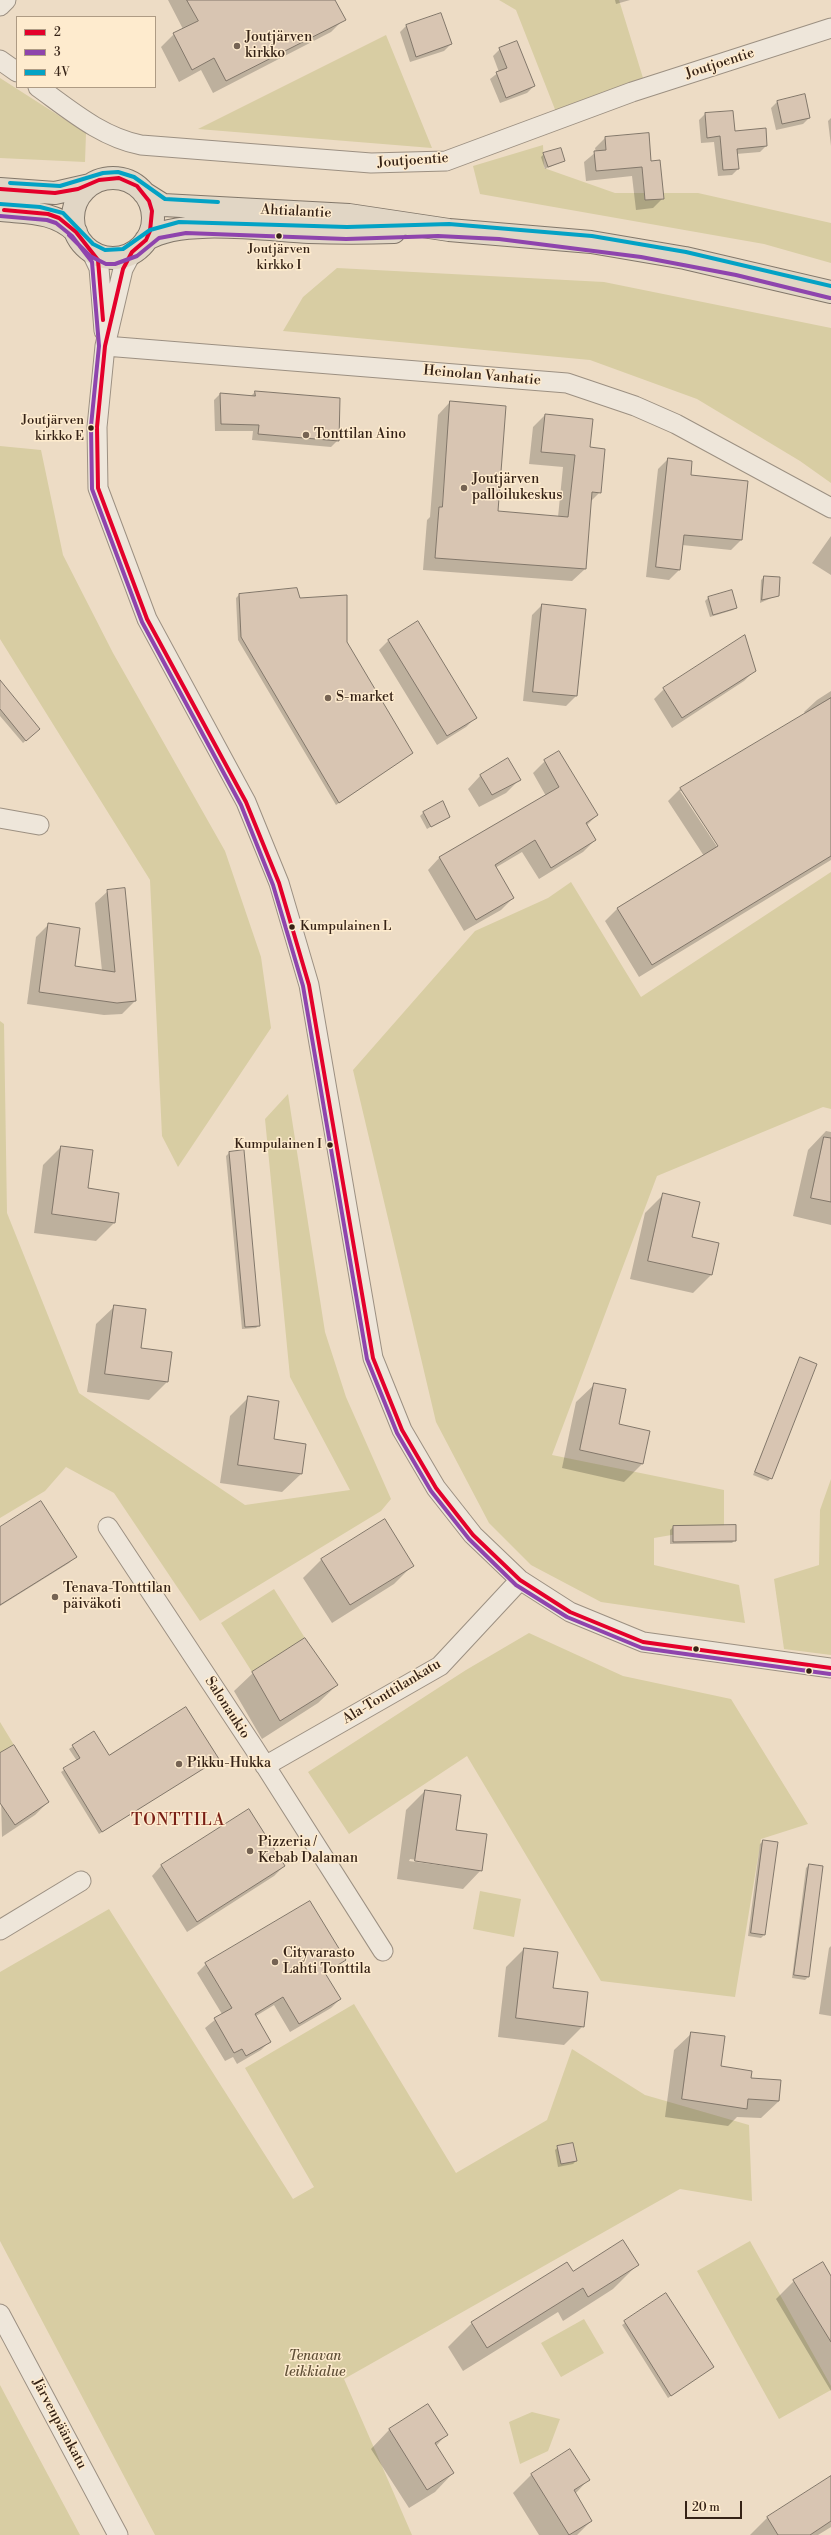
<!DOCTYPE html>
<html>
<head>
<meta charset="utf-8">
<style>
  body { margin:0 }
  #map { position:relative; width:831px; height:2535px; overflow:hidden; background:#eddcc5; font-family:"Libre Bodoni",serif }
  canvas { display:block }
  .legend { position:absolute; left:16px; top:16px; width:140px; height:72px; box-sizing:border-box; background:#feebce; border:1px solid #ae9b84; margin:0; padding:5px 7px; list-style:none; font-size:12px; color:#352216 }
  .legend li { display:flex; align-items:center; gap:8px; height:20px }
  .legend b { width:20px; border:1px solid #ae9b84 }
  .scale { position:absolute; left:685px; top:2501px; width:57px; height:18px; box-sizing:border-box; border:2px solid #352216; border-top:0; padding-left:5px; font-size:12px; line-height:14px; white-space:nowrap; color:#352216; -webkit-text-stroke:3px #feebce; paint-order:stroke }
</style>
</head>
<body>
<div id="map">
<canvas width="831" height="2535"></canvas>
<ul class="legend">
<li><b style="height:5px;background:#e4002b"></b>2</li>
<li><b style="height:5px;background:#8e44ad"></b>3</li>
<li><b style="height:5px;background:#03a2c5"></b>4V</li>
</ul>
<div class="scale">20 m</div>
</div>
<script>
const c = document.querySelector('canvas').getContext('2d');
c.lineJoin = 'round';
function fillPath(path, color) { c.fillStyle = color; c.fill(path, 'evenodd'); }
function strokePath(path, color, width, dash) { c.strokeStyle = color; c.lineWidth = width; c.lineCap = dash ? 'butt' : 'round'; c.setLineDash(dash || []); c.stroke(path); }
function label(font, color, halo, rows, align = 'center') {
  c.font = font + ' "Libre Bodoni",serif'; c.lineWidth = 3; c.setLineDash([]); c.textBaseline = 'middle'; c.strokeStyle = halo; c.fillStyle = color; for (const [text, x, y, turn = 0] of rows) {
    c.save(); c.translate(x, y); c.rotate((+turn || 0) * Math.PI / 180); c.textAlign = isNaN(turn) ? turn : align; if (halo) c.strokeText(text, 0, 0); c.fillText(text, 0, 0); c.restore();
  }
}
fillPath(new Path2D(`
  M 499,0 L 619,0 L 643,78 L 556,112 L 516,10 Z
  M 386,35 L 432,148 L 198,129 Z
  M 0,78 L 86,133 L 85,162 L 0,158 Z
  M 543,145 L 544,168 L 615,193 L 698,193 L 831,223 L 831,263 L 764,244 L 480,194 L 473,166 Z
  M 337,268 L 604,282 L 831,328 L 831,483 L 800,461 L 697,399 L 590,360 L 283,331 L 303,297 Z
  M 0,446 L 41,450 L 63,555 L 113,653 L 225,851 L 261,957 L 271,1028 L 178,1167 L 162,1136 L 150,880 L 0,639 Z
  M 831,872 L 831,1109 L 823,1107 L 657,1176 L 552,1455 L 724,1490 L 724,1526 L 654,1538 L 654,1565 L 739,1585 L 745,1623 L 601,1602 L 531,1565 L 489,1523 L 436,1422 L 353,1070 L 475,931 L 548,898 L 571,882 L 641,997 Z
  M 0,1021 L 4,1024 L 7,1213 L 79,1393 L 245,1505 L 350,1490 L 290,1377 L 265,1119 L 288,1094 L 325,1332 L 346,1397 L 391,1499 L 381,1511 L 200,1621 L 114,1493 L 66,1467 L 45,1491 L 0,1518 Z
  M 831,1479 L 831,1655 L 784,1649 L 774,1579 L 819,1565 L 820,1510 Z
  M 274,1589 L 305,1638 L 252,1672 L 221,1623 Z
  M 529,1633 L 623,1676 L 731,1699 L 808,1824 L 761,1839 L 735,1997 L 601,1981 L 467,1756 L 349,1834 L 308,1772 L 466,1670 Z
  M 0,1722 L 14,1745 L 0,1753 Z
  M 480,1891 L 521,1899 L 514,1937 L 473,1929 Z
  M 109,1909 L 293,2199 L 314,2187 L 245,2068 L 354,2004 L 456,2173 L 547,2120 L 572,2049 L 645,2095 L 749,2125 L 752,2201 L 680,2189 L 344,2379 L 412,2535 L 155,2535 L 0,2241 L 0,1972 Z
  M 750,2241 L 831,2386 L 831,2390 L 779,2419 L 697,2271 Z
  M 584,2319 L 604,2353 L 561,2377 L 541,2343 Z
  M 0,2385 L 80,2535 L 0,2535 Z
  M 532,2412 L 560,2419 L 548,2451 L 520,2464 L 509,2422 Z`), '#d8cda3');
fillPath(new Path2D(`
  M 168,0 L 334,0 L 344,19 L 331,32 L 213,93 L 201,70 L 179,82 L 161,47 L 174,34 L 183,29 Z
  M 615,0 L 630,0 L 616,4 Z
  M 440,14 L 451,44 L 444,51 L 410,62 L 400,32 L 406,26 Z
  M 500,49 L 534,86 L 527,93 L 500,103 L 490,79 L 499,72 L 493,56 Z
  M 777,102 L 809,118 L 803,124 L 776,130 L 771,108 Z
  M 732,112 L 734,132 L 765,129 L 766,146 L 760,152 L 736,154 L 738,169 L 732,175 L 718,176 L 714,142 L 701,143 L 699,120 L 705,114 Z
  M 831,118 L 831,146 L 828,121 Z
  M 648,134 L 650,162 L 663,198 L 653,208 L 636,210 L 632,176 L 586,181 L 584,162 L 596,152 L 595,148 L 605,138 Z
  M 544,154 L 564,161 L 545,169 L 541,157 Z
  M 255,392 L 338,440 L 331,447 L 252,440 L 253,431 L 215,431 L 214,400 L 220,394 L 251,396 Z
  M 450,402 L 497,512 L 558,517 L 563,467 L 529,464 L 533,427 L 545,415 L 589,448 L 600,492 L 590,502 L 585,569 L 572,581 L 423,570 L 427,520 L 430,517 L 438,415 Z
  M 668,459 L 690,476 L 747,482 L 741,540 L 731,550 L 682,545 L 679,570 L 669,580 L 646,577 L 658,469 Z
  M 831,536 L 831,575 L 812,563 Z
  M 764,577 L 778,595 L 760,603 L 761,580 Z
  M 731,591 L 736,607 L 733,610 L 710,617 L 705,601 L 708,598 Z
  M 239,595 L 299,599 L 346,642 L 412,753 L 336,805 L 238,640 L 236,598 Z
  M 542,605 L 576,696 L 566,706 L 523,701 L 532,615 Z
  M 388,641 L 476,717 L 466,727 L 437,745 L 379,650 Z
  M 754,671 L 744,681 L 672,728 L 654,699 L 664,689 Z
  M 0,682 L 36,732 L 23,743 L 0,716 Z
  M 831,691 L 831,860 L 639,977 L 605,921 L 618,908 L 704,856 L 668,801 L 680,789 L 806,715 L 804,712 L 817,700 ZM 680,791 L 683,791 L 722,850 L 720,851 Z
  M 507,760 L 519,780 L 506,793 L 479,807 L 468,789 L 480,776 Z
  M 545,761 L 597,815 L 586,826 L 595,840 L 583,852 L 539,879 L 522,852 L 495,868 L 513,898 L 501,910 L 464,931 L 428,870 L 440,857 L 546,796 L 533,773 Z
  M 423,813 L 449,816 L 427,829 L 420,816 Z
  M 108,891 L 135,1001 L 122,1014 L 104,1015 L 27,1004 L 36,937 L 49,924 L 74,967 L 102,971 L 95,903 Z
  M 826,1131 L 831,1132 L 831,1225 L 793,1216 L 808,1150 Z
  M 61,1147 L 86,1189 L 114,1223 L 96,1241 L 34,1233 L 43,1165 Z
  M 229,1153 L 259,1325 L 256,1328 L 242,1329 L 226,1156 Z
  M 664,1194 L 711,1275 L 693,1293 L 630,1279 L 645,1213 Z
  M 115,1306 L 140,1348 L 167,1382 L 149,1400 L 87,1392 L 96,1324 Z
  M 801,1359 L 771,1478 L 768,1481 L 753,1475 Z
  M 595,1384 L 617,1425 L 643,1463 L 624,1482 L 562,1468 L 576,1402 Z
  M 248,1398 L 273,1440 L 301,1474 L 282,1492 L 220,1483 L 230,1416 Z
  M 673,1527 L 735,1540 L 732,1543 L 670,1544 L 670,1530 Z
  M 0,1528 L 75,1557 L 69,1563 L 0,1606 Z
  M 322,1559 L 412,1566 L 394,1584 L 332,1623 L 303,1578 Z
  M 253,1673 L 337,1685 L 318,1703 L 262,1739 L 234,1691 Z
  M 94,1733 L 108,1756 L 218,1759 L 99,1834 L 61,1772 L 77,1761 L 69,1749 Z
  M 0,1754 L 48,1802 L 35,1815 L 2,1837 Z
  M 425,1791 L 481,1870 L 463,1889 L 397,1879 L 406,1810 ZM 410,1859 L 467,1867 L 467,1869 L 409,1861 Z
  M 249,1811 L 284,1866 L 274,1876 L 187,1932 L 152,1876 L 161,1866 Z
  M 763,1841 L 764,1935 L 761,1938 L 748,1936 L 760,1844 Z
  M 809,1865 L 808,1977 L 805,1980 L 792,1978 L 806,1868 Z
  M 831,1946 L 831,2016 L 819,2014 L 829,1948 Z
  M 524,1949 L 583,2026 L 564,2045 L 498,2037 L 506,1967 Z
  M 344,1960 L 325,1975 L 340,1999 L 331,2008 L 290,2032 L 274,2005 L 256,2016 L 270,2041 L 261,2050 L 237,2064 L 233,2057 L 225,2061 L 205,2028 L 222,2014 L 197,1973 L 206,1964 Z
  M 692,2033 L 720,2067 L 779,2101 L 761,2118 L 737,2117 L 728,2126 L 665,2117 L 674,2050 Z
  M 558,2147 L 576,2161 L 573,2164 L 558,2167 L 555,2150 Z
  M 637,2265 L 613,2289 L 563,2321 L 558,2312 L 463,2371 L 448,2347 L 472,2323 L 573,2272 Z
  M 831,2278 L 831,2391 L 776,2299 L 794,2281 Z
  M 666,2294 L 713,2367 L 668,2398 L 622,2325 Z
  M 428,2406 L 446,2435 L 436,2446 L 453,2473 L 435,2492 L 409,2508 L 371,2449 L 389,2430 Z
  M 570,2451 L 588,2480 L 575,2494 L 591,2521 L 577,2535 L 539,2535 L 513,2493 L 531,2475 Z
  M 831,2477 L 831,2527 L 818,2535 L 750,2535 L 767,2518 Z`), '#0003');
const building = new Path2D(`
  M 187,0 L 335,0 L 346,20 L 226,81 L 214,58 L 192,70 L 173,33 L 198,21 Z
  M 441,13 L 452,44 L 416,57 L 406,25 Z
  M 517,41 L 535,86 L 506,98 L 496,72 L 507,68 L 499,48 Z
  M 805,94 L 810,118 L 782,124 L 777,101 Z
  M 733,111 L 735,131 L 766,128 L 767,146 L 737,149 L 739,169 L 723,170 L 720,136 L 707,138 L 705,113 Z
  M 649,133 L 651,161 L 660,160 L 664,199 L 645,200 L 642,167 L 596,171 L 594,151 L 606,150 L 605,137 Z
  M 561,148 L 565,161 L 548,167 L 543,153 Z
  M 255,391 L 340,398 L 339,441 L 258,434 L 259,425 L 221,424 L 220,393 L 255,396 Z
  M 450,401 L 506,406 L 498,511 L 568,517 L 575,455 L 541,452 L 545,414 L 593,419 L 590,447 L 605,449 L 601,493 L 592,492 L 586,569 L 435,558 L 439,507 L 442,507 Z
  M 668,458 L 692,461 L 691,475 L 748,481 L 742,540 L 684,535 L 680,570 L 656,567 Z
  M 764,576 L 780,577 L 779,596 L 762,600 Z
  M 297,588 L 300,598 L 347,595 L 347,642 L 413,753 L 339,803 L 241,637 L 239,594 Z
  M 732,590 L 737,608 L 713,615 L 708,597 Z
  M 542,604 L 586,609 L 577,696 L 533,692 Z
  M 418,621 L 477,718 L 447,736 L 388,640 Z
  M 745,635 L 756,671 L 682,718 L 663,688 Z
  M 0,680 L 40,729 L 26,741 L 0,709 Z
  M 831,698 L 831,856 L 652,965 L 617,908 L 718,846 L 680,788 Z
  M 559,751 L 598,815 L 586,823 L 596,840 L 551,868 L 535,840 L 495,865 L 514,898 L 476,920 L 439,857 L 559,787 L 544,760 Z
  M 508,758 L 521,780 L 492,795 L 480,775 Z
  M 443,801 L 450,817 L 431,827 L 423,812 Z
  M 125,888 L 136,1001 L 117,1003 L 39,992 L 48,923 L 80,928 L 75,966 L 115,972 L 107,890 Z
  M 824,1137 L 831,1138 L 831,1202 L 811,1198 Z
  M 61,1146 L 93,1150 L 88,1188 L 119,1193 L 115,1223 L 52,1214 Z
  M 244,1150 L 260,1326 L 245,1327 L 229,1152 Z
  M 663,1193 L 700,1202 L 692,1237 L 719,1243 L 712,1275 L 648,1261 Z
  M 114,1305 L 146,1309 L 141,1348 L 172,1352 L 168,1382 L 105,1374 Z
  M 800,1357 L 817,1364 L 772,1479 L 755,1472 Z
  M 594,1383 L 626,1389 L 619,1424 L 650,1431 L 643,1464 L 580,1450 Z
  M 248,1396 L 279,1401 L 274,1439 L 306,1444 L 302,1474 L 238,1465 Z
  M 41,1501 L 77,1557 L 0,1605 L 0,1527 Z
  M 385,1519 L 414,1566 L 350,1605 L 321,1559 Z
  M 736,1525 L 736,1541 L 673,1542 L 673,1526 Z
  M 305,1638 L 338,1685 L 280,1721 L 252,1672 Z
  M 186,1707 L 219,1759 L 102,1832 L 63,1768 L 80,1758 L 72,1745 L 94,1731 L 109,1755 Z
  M 14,1745 L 49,1802 L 15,1825 L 0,1803 L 0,1753 Z
  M 425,1790 L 461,1795 L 456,1830 L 487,1834 L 482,1871 L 415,1861 Z
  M 249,1809 L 285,1866 L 197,1922 L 161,1865 Z
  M 763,1840 L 778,1842 L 765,1935 L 751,1933 Z
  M 809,1864 L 823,1866 L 809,1977 L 794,1975 Z
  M 310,1901 L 346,1960 L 325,1973 L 341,1999 L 299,2024 L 283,1997 L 255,2014 L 271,2042 L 246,2056 L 242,2049 L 234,2053 L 214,2018 L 232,2008 L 205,1963 Z
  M 524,1948 L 558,1952 L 553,1988 L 588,1992 L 584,2027 L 516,2018 Z
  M 691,2032 L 725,2036 L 721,2066 L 752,2071 L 751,2078 L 781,2080 L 779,2101 L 748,2099 L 747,2109 L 682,2099 Z
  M 573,2143 L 577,2161 L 561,2164 L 557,2146 Z
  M 623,2240 L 639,2265 L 588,2297 L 583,2288 L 487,2348 L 471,2322 L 567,2262 L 573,2271 Z
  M 823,2262 L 831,2276 L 831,2342 L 793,2280 Z
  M 666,2293 L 714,2367 L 671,2396 L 624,2321 Z
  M 428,2404 L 448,2435 L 435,2443 L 454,2473 L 427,2490 L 389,2429 Z
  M 570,2449 L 590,2480 L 574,2490 L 592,2521 L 569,2535 L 531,2474 Z
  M 831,2476 L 831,2521 L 810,2535 L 778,2535 L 767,2517 Z`);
fillPath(building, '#d8c5b2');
strokePath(building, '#82776a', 1);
const minor = new Path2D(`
  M 0,6 L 6,0
  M 0,60 L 17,72
  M 38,87 C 70,110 101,137 141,145 L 371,163 L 446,161 L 632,92 L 831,28
  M 91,251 L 99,268 L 104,331
  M 132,252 L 123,269 L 105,346 L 97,427 L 98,488 L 147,619 L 246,802 L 279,883 L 309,985 L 373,1358 L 402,1430 L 436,1488 L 473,1535 L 520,1580 L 570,1612 L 643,1642 L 831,1668
  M 105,346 L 567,383 L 635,406 L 676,424 L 831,508
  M 0,818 L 39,825
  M 108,1527 L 254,1748 L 383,1951
  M 265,1766 L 440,1666 L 520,1580
  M 0,1930 L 81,1881
  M 0,2314 L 118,2535`);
const major = new Path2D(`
  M73 218a40 40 0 1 1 80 0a40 40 0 1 1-80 0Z
  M 0,189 L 55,193 L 90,185
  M 144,193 L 163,205 L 349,215 L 449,230 L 591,242 L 685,258 L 831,292
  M 0,210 C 28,213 55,211 76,232
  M 146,240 C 180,217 267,230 309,232 C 337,233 366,233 394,232`);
strokePath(minor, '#9c9082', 21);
strokePath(major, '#82776a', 24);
strokePath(minor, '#eee6da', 19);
strokePath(major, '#e1d6c5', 22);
strokePath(new Path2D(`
  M 0,189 L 55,193 L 78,189 L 99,180 L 119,178 L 137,186 L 149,201 L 152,211 L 150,231 L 146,240 L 132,252 L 123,269 L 105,346 L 97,427 L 98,488 L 147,619 L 246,802 L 279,883 L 309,985 L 373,1358 L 402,1430 L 436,1488 L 473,1535 L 520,1580 L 570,1612 L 643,1642 L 831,1668
  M 4,210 L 48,214 L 59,218 L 76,232 L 98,260 L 103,320`), '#e4002b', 4);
strokePath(new Path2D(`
  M 0,216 L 47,220 L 56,223 L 72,236 L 92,262 L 99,346 L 91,426 L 92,489 L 142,622 L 241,805 L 273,885 L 303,986 L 367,1359 L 397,1433 L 431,1491 L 469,1539 L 516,1585 L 567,1617 L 642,1648 L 830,1674
  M 69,235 L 90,256 L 106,264 L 115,264 L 137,256 L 159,238 L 186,233 L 346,239 L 438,236 L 499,239 L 641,257 L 736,275 L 830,298`), '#8e44ad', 4);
strokePath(new Path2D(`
  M 10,183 L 60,186 L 103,173 L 118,172 L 134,177 L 165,199 L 218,202
  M 0,204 L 40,207 L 63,213 L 93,244 L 105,250 L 123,249 L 150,230 L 179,222 L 347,227 L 449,224 L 592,236 L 686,252 L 831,286`), '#03a2c5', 4);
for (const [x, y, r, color] of [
  [237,46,4,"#756353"],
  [279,236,3.5,"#352216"],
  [91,428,3.5,"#352216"],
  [306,435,4,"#756353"],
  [464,488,4,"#756353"],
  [328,698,4,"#756353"],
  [292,927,3.5,"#352216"],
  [330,1145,3.5,"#352216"],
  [55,1597,4,"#756353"],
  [696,1649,3.5,"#352216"],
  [809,1671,3.5,"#352216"],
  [179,1764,4,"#756353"],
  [250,1851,4,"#756353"],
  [275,1962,4,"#756353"]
]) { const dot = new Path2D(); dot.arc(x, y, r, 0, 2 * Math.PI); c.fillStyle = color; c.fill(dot); strokePath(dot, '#feebce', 1.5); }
label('13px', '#352216', '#feebce', [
  ["Joutjärven",279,250,"center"],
  ["kirkko I",279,266,"center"],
  ["Joutjärven",84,421],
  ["kirkko E",84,437],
  ["Kumpulainen L",300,927,"left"],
  ["Kumpulainen I",322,1145]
], 'right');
label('14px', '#352216', '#feebce', [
  ["Joutjärven",245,38],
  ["kirkko",245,54],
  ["Tonttilan Aino",314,435],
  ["Joutjärven",472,480],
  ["palloilukeskus",472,496],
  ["S-market",336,698],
  ["Tenava-Tonttilan",63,1589],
  ["päiväkoti",63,1605],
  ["Pikku-Hukka",187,1764],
  ["Pizzeria /",258,1843],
  ["Kebab Dalaman",258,1859],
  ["Cityvarasto",283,1954],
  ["Lahti Tonttila",283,1970]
], 'left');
label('14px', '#352216', '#feebce', [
  ["Joutjoentie",720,64,-18],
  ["Joutjoentie",413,161,-4],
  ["Ahtialantie",296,212,3],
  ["Heinolan Vanhatie",482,376,5],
  ["Ala-Tonttilankatu",392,1692,-31],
  ["Salonaukio",227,1708,57],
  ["Järvenpäänkatu",59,2424,62]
]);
label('italic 14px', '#615138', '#feebce', [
  ["Tenavan",315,2357],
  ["leikkialue",315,2373]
]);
c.letterSpacing = '1px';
label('16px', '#7a1f14', '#feebce', [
  ["TONTTILA",178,1821]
]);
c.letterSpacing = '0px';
</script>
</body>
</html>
